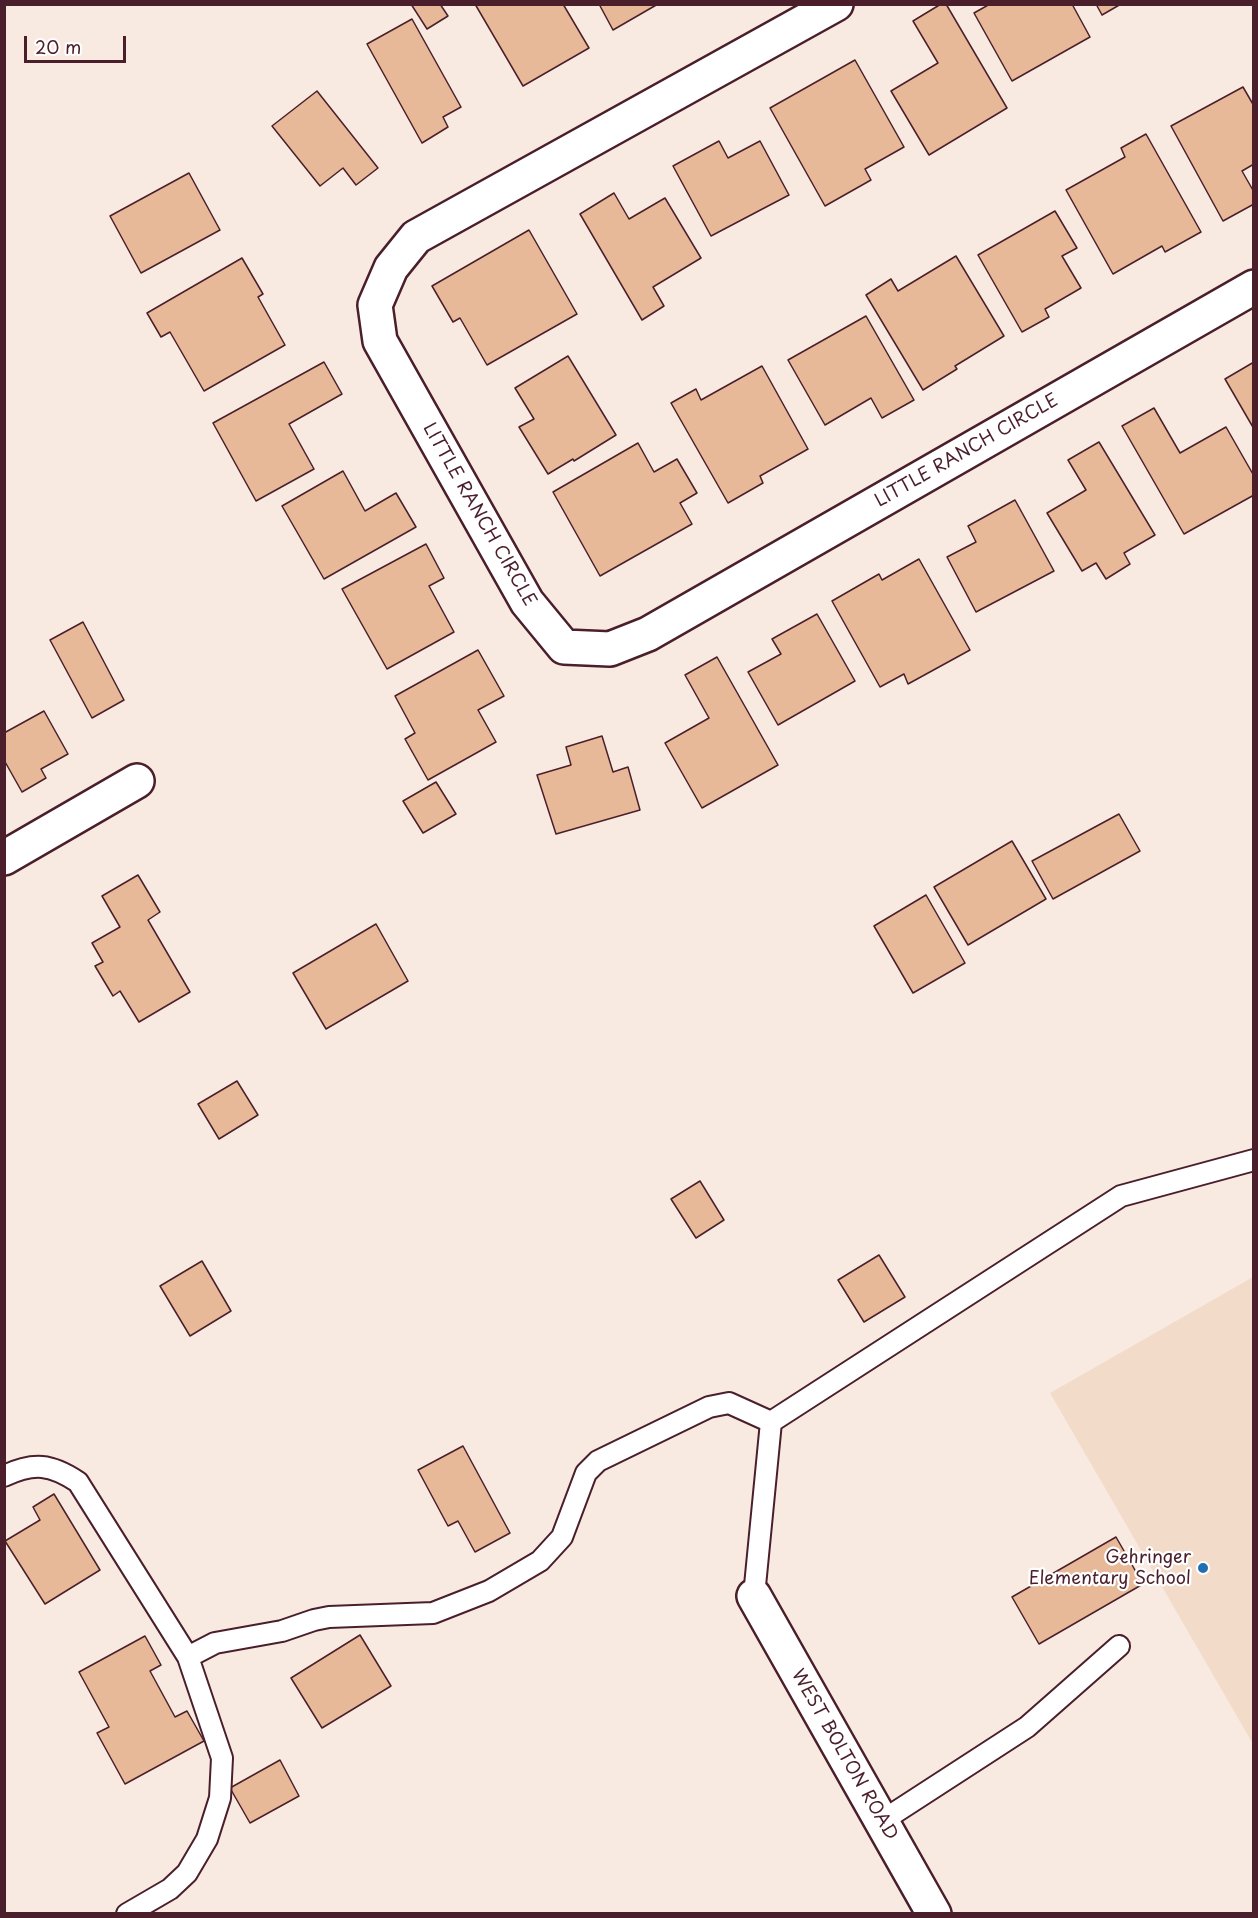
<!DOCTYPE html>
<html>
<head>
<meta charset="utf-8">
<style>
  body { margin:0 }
  #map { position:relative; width:1258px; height:1918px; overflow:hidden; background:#f8eae0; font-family:"Playpen Sans",sans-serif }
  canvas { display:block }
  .frame { position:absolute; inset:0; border:6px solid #4a1f2b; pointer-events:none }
  .scale { position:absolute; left:24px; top:36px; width:102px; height:27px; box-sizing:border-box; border:3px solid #4a1f2b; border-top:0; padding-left:8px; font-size:18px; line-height:21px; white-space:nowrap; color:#4a1f2b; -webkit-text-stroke:4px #fff; paint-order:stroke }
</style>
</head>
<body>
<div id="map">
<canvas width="1258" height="1918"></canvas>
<div class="frame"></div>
<div class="scale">20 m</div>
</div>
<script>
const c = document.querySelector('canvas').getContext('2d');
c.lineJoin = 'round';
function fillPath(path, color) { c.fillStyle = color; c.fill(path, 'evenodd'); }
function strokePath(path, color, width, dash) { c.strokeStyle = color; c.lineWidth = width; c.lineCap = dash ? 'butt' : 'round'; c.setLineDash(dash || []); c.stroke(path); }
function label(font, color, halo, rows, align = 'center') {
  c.font = font + ' "Playpen Sans",sans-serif'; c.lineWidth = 4.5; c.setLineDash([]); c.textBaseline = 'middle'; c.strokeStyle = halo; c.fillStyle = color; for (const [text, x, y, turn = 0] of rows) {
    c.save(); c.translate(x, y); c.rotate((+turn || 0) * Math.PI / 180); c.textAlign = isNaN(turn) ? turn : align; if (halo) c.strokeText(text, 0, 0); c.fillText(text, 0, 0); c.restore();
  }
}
fillPath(new Path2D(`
  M 1253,1277 L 1253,1744 L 1050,1393 Z`), '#f3dbca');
const building = new Path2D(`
  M 411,4 L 440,4 L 448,16 L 427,29 Z
  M 475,4 L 563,4 L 589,48 L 523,86 Z
  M 599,4 L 658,4 L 613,30 Z
  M 941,4 L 946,4 L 1007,108 L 929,155 L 891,91 L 938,63 L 913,21 Z
  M 990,4 L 1072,4 L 1090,37 L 1012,81 L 974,13 Z
  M 1096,4 L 1121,4 L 1102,15 Z
  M 412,19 L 461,107 L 443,117 L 448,127 L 422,143 L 367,44 Z
  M 855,60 L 904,147 L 865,169 L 871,180 L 825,206 L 770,108 Z
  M 1243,87 L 1254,106 L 1254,164 L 1242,171 L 1254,192 L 1254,204 L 1223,221 L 1171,126 Z
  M 317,91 L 378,168 L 356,185 L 343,168 L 320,186 L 272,126 Z
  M 1146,134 L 1201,232 L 1165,252 L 1162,246 L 1113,274 L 1066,190 L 1125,157 L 1121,148 Z
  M 719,141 L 728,158 L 760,141 L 789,195 L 711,236 L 673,166 Z
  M 189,173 L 220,230 L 141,273 L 110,216 Z
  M 614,193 L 629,219 L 665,198 L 701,258 L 653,287 L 664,306 L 642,320 L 580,214 Z
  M 1055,211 L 1077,248 L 1062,256 L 1081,288 L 1045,309 L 1049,317 L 1022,332 L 978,255 Z
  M 529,230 L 577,314 L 487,365 L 460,318 L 453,322 L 432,286 Z
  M 956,256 L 1004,336 L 955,366 L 957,369 L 923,390 L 866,295 L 891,279 L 898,291 Z
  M 242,258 L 263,294 L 258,297 L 285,345 L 204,391 L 170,332 L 161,337 L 147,313 Z
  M 866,316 L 914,400 L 882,418 L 871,398 L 825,425 L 788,360 Z
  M 568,356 L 616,435 L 574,461 L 573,459 L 548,474 L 519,427 L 534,419 L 515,388 Z
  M 324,362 L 342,394 L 289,424 L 314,469 L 256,501 L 213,423 Z
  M 1254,362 L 1254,429 L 1225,379 Z
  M 762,366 L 808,449 L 760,476 L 763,483 L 728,503 L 671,403 L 696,389 L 701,400 Z
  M 1154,408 L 1180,453 L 1226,427 L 1254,476 L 1254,495 L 1184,534 L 1122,426 Z
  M 1099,442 L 1155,535 L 1124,553 L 1130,564 L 1106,579 L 1096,563 L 1082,571 L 1047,513 L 1086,490 L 1068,460 Z
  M 638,443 L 654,472 L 677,459 L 697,493 L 680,503 L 692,524 L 600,576 L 553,492 Z
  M 343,471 L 365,511 L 396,493 L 416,527 L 324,579 L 282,506 Z
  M 1015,500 L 1054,571 L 976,612 L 947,557 L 976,542 L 968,526 Z
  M 426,544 L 444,578 L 429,586 L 454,632 L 387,669 L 342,589 Z
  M 919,559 L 970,650 L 908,684 L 904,674 L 880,687 L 832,601 L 879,574 L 882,580 Z
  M 817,614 L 855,681 L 778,725 L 748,672 L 781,654 L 772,639 Z
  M 83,622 L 124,700 L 92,718 L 50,640 Z
  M 478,650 L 504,696 L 478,710 L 496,742 L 428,780 L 405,739 L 415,733 L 395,696 Z
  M 717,657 L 778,765 L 702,808 L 665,743 L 709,718 L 685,675 Z
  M 44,711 L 68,754 L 41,769 L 46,778 L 22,792 L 4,760 L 4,733 Z
  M 602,736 L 613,772 L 628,767 L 640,810 L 556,834 L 537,775 L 571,765 L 566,747 Z
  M 436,782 L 456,814 L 423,833 L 403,801 Z
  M 1119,814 L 1140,851 L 1053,899 L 1032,861 Z
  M 1012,841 L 1046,899 L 968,945 L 934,887 Z
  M 138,875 L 160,912 L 148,920 L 190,992 L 139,1022 L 120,991 L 113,996 L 95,966 L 103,962 L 92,943 L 120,927 L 102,896 Z
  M 926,895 L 965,963 L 913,993 L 874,926 Z
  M 376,924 L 408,981 L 326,1029 L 293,973 Z
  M 237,1081 L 258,1115 L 219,1139 L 198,1104 Z
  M 700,1181 L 724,1220 L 696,1238 L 671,1199 Z
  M 879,1255 L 905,1297 L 864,1322 L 838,1280 Z
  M 202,1261 L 231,1311 L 190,1336 L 160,1286 Z
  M 463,1446 L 510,1533 L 475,1552 L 458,1521 L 448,1526 L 418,1470 Z
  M 54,1494 L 100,1570 L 45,1604 L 5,1541 L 40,1520 L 33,1507 Z
  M 1116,1537 L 1143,1584 L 1039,1644 L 1012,1597 Z
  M 360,1635 L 391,1686 L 322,1728 L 291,1678 Z
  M 145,1636 L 161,1665 L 150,1671 L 175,1717 L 187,1711 L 204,1741 L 125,1784 L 97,1733 L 109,1727 L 79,1672 Z
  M 280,1760 L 299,1796 L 250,1823 L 230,1788 Z`);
fillPath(building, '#e7b998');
strokePath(building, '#4a1f2b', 1.5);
const service = new Path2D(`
  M 4,1476 C 34,1462 51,1464 78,1482 L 188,1657
  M 754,1596 L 771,1422 L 1121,1196 L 1254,1160
  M 882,1821 L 1027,1727 L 1119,1646
  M 127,1914 L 170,1889 L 187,1873 L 207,1839 L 220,1798 L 222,1758 L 188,1657 L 215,1643 L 282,1631 L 314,1620 L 329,1617 L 433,1613 L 489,1591 L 540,1561 L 562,1537 L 586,1473 L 598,1461 L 709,1407 L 729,1403 L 771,1422`);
const minor = new Path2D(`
  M 836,4 L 416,237 L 391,268 L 375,305 L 380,341 L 527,602 L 564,647 L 610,649 L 648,634 L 1254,287
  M 4,858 L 137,781
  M 754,1596 L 934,1914`);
strokePath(service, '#4a1f2b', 24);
strokePath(minor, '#4a1f2b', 38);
strokePath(service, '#fff', 20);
strokePath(minor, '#fff', 33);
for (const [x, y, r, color] of [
  [1203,1568,6,"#1f6fb2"]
]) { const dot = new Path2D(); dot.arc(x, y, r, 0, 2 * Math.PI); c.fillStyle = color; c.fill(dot); strokePath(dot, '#fff', 2); }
label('18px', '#4a1f2b', '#fff', [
  ["LITTLE RANCH CIRCLE",967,451,-30],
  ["LITTLE RANCH CIRCLE",479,515,60],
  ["WEST BOLTON ROAD",844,1755,60]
]);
label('18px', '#4a1f2b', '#fff', [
  ["Gehringer",1191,1558],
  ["Elementary School",1191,1579]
], 'right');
</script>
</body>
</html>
